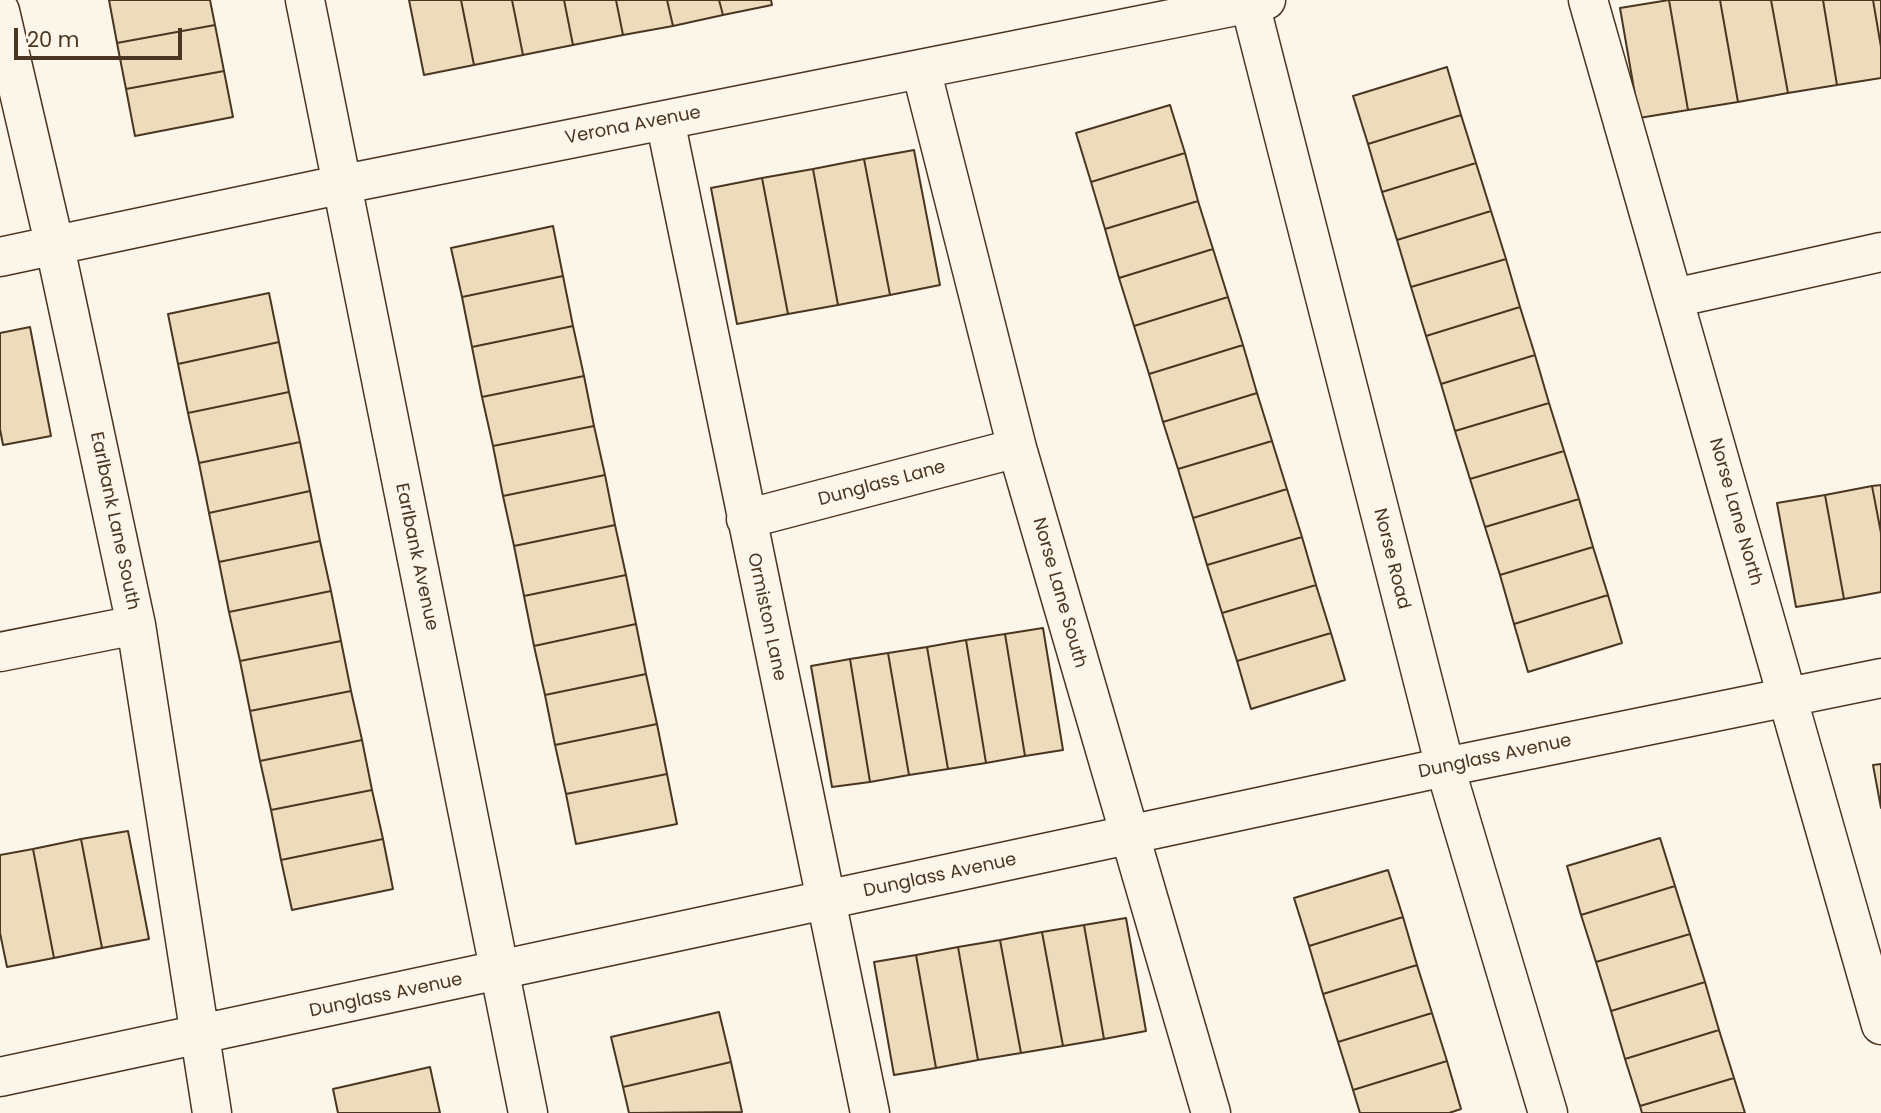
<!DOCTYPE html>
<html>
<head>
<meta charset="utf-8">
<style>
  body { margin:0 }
  #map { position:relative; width:1881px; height:1113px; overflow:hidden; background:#fbf6e9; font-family:Poppins,sans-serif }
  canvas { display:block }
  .scale { position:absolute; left:14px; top:28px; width:168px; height:32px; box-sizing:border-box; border:4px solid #4a3520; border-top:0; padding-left:9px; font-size:21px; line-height:24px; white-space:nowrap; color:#4a3520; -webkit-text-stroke:5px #fbf6e9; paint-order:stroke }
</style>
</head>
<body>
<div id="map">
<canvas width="1881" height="1113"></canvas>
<div class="scale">20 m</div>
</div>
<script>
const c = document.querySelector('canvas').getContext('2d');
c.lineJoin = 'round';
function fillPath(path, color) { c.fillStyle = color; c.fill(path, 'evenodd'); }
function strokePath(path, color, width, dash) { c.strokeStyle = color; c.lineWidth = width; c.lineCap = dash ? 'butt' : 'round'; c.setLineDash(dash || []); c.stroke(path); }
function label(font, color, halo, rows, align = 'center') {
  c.font = font + ' Poppins,sans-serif'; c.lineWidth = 5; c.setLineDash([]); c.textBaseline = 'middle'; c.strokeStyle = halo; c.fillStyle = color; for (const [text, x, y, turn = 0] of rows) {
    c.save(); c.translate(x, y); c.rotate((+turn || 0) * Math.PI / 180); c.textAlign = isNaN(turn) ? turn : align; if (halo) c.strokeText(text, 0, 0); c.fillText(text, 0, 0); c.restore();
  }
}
const building = new Path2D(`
  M 109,0 L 210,0 L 215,25 L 117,43 Z
  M 409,0 L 461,0 L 474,65 L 424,75 Z
  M 461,0 L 512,0 L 523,55 L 474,65 Z
  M 512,0 L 564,0 L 573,45 L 523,55 Z
  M 564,0 L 616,0 L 623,35 L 573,45 Z
  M 616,0 L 667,0 L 673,26 L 623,35 Z
  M 667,0 L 719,0 L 723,15 L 673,26 Z
  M 719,0 L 771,0 L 772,5 L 723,15 Z
  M 1669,0 L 1720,0 L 1738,102 L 1688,110 Z
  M 1669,0 L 1688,110 L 1639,118 L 1620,8 Z
  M 1720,0 L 1771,0 L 1788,93 L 1738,102 Z
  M 1771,0 L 1823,0 L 1837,85 L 1788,93 Z
  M 1823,0 L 1873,0 L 1881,47 L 1881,78 L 1837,85 Z
  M 1873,0 L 1881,0 L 1881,47 Z
  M 215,25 L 224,71 L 126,89 L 117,43 Z
  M 1447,67 L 1461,115 L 1368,144 L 1353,96 Z
  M 224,71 L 233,117 L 135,136 L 126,89 Z
  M 1170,105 L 1185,153 L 1091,182 L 1076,133 Z
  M 1461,115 L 1476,163 L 1382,192 L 1368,144 Z
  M 914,150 L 940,285 L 890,295 L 864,159 Z
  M 1185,153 L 1198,201 L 1105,229 L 1091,182 Z
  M 864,159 L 890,295 L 838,305 L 813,169 Z
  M 1476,163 L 1491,211 L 1397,240 L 1382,192 Z
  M 813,169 L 838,305 L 788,314 L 762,178 Z
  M 762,178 L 788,314 L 737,324 L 711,188 Z
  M 1198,201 L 1213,249 L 1119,278 L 1105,229 Z
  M 1491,211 L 1506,259 L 1411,287 L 1397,240 Z
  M 553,226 L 563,276 L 462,297 L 451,248 Z
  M 1213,249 L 1228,297 L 1134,326 L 1119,278 Z
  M 1506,259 L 1520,307 L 1426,336 L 1411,287 Z
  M 563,276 L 573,326 L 472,347 L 462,297 Z
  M 269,293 L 279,342 L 178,364 L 168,314 Z
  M 1228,297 L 1243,345 L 1149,374 L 1134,326 Z
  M 1520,307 L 1535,355 L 1441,384 L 1426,336 Z
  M 573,326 L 584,376 L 482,397 L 472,347 Z
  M 30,327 L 51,436 L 3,445 L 0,429 L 0,333 Z
  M 279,342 L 289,392 L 188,413 L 178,364 Z
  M 1243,345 L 1257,393 L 1163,422 L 1149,374 Z
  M 1535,355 L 1549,403 L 1455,431 L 1441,384 Z
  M 584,376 L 594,426 L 493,446 L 482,397 Z
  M 289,392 L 300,442 L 199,463 L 188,413 Z
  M 1257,393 L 1272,441 L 1178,469 L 1163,422 Z
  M 1549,403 L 1564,451 L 1470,479 L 1455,431 Z
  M 594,426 L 605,475 L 503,496 L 493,446 Z
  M 1272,441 L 1287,489 L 1193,518 L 1178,469 Z
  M 300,442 L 310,491 L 209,513 L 199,463 Z
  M 1564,451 L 1579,499 L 1485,527 L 1470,479 Z
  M 605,475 L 615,525 L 514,546 L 503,496 Z
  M 1881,485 L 1881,533 L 1872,486 Z
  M 1872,486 L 1881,533 L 1881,592 L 1844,599 L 1825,495 Z
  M 1287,489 L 1302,537 L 1207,565 L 1193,518 Z
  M 310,491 L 320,541 L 219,562 L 209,513 Z
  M 1825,495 L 1844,599 L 1796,607 L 1777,503 Z
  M 1579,499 L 1593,547 L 1500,575 L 1485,527 Z
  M 615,525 L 626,575 L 524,596 L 514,546 Z
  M 1302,537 L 1316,585 L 1222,613 L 1207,565 Z
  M 320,541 L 331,591 L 229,612 L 219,562 Z
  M 1593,547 L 1608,595 L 1514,624 L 1500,575 Z
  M 626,575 L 636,624 L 534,646 L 524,596 Z
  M 1316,585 L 1331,633 L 1237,661 L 1222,613 Z
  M 331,591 L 341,641 L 240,661 L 229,612 Z
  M 1608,595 L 1622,643 L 1528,672 L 1514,624 Z
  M 636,624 L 646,674 L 545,695 L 534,646 Z
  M 1043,628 L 1063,750 L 1025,756 L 1005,634 Z
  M 1331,633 L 1345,680 L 1251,709 L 1237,661 Z
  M 1005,634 L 1025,756 L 986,763 L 966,640 Z
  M 966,640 L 986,763 L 948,769 L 927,647 Z
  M 341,641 L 351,691 L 250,711 L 240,661 Z
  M 927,647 L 948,769 L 909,775 L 888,653 Z
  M 888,653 L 909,775 L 870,782 L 850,659 Z
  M 850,659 L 870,782 L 832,787 L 811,666 Z
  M 646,674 L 657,724 L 555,745 L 545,695 Z
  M 351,691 L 362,740 L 260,761 L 250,711 Z
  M 657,724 L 667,774 L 566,794 L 555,745 Z
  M 362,740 L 372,790 L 271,810 L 260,761 Z
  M 1881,764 L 1881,808 L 1873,765 Z
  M 667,774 L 677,824 L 576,844 L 566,794 Z
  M 372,790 L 383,839 L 281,860 L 271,810 Z
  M 128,831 L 149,939 L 102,948 L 81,839 Z
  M 1660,838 L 1675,886 L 1581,915 L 1567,866 Z
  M 81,839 L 102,948 L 54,958 L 33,849 Z
  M 383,839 L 393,889 L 292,910 L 281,860 Z
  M 33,849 L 54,958 L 7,967 L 0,933 L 0,855 Z
  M 1388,870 L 1403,917 L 1309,946 L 1294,898 Z
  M 1675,886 L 1690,934 L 1596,962 L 1581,915 Z
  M 1403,917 L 1417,965 L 1323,994 L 1309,946 Z
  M 1126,918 L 1146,1031 L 1104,1039 L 1084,925 Z
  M 1084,925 L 1104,1039 L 1063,1046 L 1042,932 Z
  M 1042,932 L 1063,1046 L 1021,1053 L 1000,940 Z
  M 1690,934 L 1705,982 L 1611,1011 L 1596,962 Z
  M 1000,940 L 1021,1053 L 978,1060 L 958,947 Z
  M 958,947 L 978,1060 L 936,1068 L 916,955 Z
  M 916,955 L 936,1068 L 894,1075 L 874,962 Z
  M 1417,965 L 1432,1013 L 1338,1042 L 1323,994 Z
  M 1705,982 L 1719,1030 L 1625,1059 L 1611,1011 Z
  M 719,1012 L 731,1062 L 623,1087 L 611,1037 Z
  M 1432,1013 L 1447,1061 L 1353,1090 L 1338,1042 Z
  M 1719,1030 L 1734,1078 L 1640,1106 L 1625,1059 Z
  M 1447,1061 L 1461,1109 L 1449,1113 L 1360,1113 L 1353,1090 Z
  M 731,1062 L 742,1112 L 629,1113 L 623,1087 Z
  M 430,1067 L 440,1113 L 338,1113 L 333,1089 Z
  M 1734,1078 L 1745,1113 L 1642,1113 L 1640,1106 Z`);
fillPath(building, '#ecdcbc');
strokePath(building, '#4a3520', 2);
const minor = new Path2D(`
  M 305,0 L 528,1113
  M 1249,0 L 1445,767 L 1548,1113
  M 1588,0 L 1881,1025
  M 0,11 L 55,247 L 136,625 L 212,1113
  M 921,69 L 1017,448 L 1211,1113
  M 665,120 L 870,1113
  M 0,257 L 339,185 L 1266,0
  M 1674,298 L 1881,252
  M 746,519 L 1017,448
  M 0,652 L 136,625
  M 0,1077 L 1445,767 L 1881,678`);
strokePath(minor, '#4a3520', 41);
strokePath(minor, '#fbf6e9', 38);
label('18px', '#4a3520', '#fbf6e9', [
  ["Verona Avenue",633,126,-11],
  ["Dunglass Lane",882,484,-15],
  ["Norse Lane North",1735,512,74],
  ["Earlbank Lane South",114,521,78],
  ["Earlbank Avenue",416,557,78],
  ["Norse Road",1391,559,76],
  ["Norse Lane South",1059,593,74],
  ["Ormiston Lane",766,617,78],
  ["Dunglass Avenue",1495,757,-12],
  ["Dunglass Avenue",940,876,-12],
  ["Dunglass Avenue",386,996,-12]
]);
</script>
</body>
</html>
